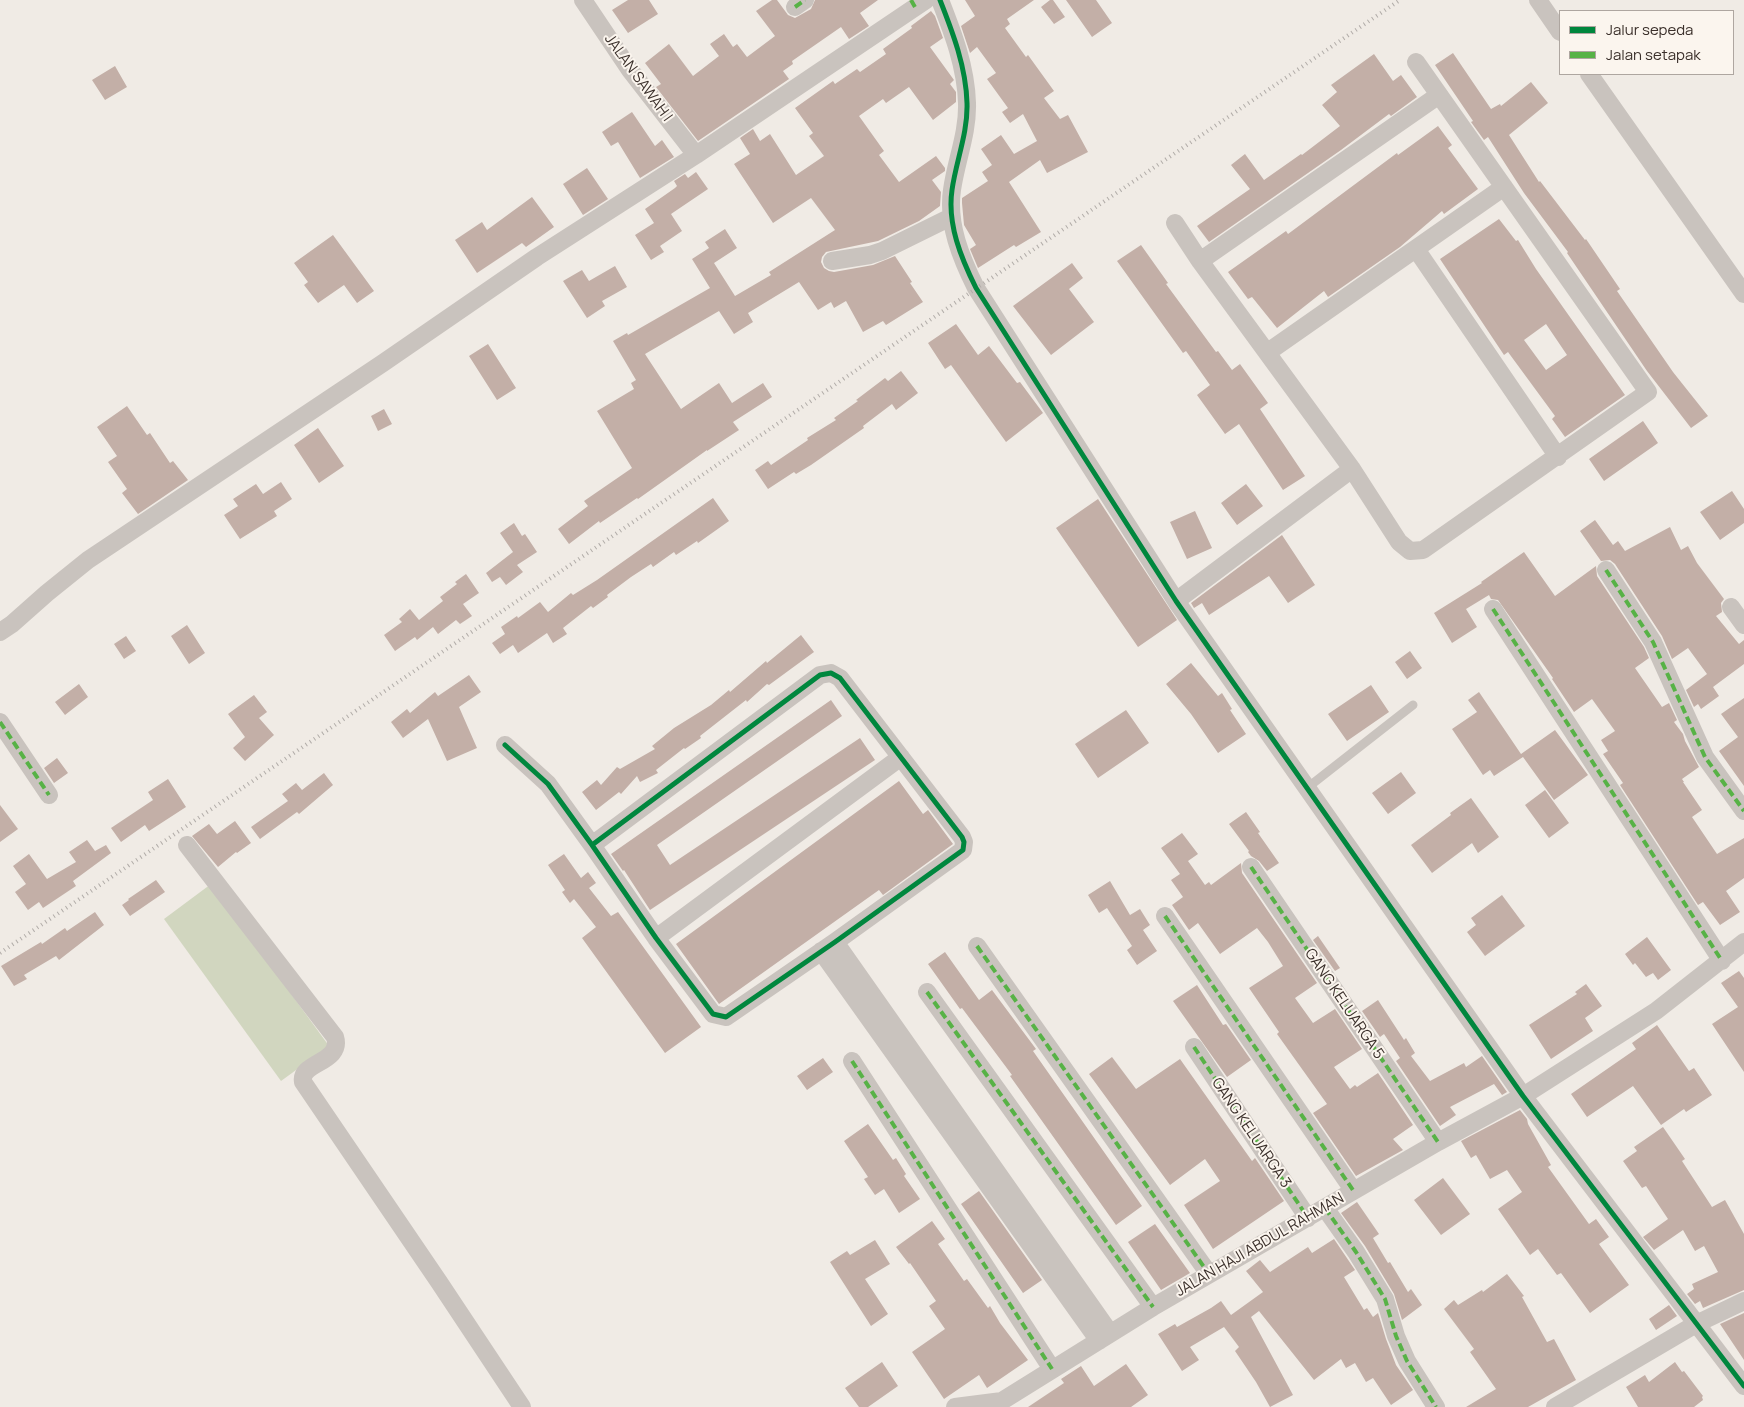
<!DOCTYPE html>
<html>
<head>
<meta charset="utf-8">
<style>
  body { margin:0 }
  #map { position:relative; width:1744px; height:1407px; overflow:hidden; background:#f0ebe5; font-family:Manrope,sans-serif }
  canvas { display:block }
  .legend { position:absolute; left:1559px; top:10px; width:175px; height:65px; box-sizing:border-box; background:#fbf5ee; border:1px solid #aea6a0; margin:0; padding:6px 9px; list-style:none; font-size:15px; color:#3b302b }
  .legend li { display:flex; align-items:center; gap:10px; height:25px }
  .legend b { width:25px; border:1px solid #aea6a0 }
</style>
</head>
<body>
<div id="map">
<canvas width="1744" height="1407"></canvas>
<ul class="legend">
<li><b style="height:6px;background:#00873e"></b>Jalur sepeda</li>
<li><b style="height:6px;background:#57b246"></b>Jalan setapak</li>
</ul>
</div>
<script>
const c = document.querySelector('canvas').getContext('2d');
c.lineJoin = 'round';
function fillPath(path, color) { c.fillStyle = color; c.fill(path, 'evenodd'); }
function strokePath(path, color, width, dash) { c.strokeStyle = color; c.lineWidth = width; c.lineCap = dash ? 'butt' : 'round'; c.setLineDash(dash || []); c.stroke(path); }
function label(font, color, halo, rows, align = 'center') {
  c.font = font + ' Manrope,sans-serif'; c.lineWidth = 4; c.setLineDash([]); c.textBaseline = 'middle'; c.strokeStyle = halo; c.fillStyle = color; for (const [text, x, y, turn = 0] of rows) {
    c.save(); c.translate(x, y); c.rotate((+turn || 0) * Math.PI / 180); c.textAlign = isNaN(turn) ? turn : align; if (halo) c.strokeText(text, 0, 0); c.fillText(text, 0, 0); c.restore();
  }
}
fillPath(new Path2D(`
  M 211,884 L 329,1046 L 281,1081 L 164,919 Z`), '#d1d6bf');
fillPath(new Path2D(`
  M 628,0 L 649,0 L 658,14 L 628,33 L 612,10 Z
  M 772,0 L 777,0 L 788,15 L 795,18 L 811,9 L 815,0 L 878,0 L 860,13 L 869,26 L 849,39 L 841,27 L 792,61 L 793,64 L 783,71 L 789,79 L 698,141 L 656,87 L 661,84 L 645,63 L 669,44 L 693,76 L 719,56 L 710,44 L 724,34 L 733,47 L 737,44 L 747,57 L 775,36 L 756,11 Z
  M 965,0 L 1034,0 L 1007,19 L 1010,24 L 1005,28 L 1026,57 L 1028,55 L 1054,91 L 1044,98 L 1060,119 L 1068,115 L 1088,152 L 1047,173 L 1040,160 L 1009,182 L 1041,232 L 1016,247 L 1014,245 L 978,268 L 970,249 L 976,245 L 964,225 L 962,203 L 962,198 L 988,181 L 982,172 L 992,165 L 981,149 L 1001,135 L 1014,154 L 1037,141 L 1023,114 L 1010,123 L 1002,112 L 1008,108 L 987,79 L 996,73 L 977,47 L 970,53 L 961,26 L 975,16 Z
  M 1050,0 L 1053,0 L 1065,17 L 1054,24 L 1041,7 Z
  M 1066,0 L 1096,0 L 1112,23 L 1092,37 Z
  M 931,11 L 935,16 L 943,38 L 930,47 L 954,80 L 950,84 L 956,92 L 956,102 L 933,120 L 909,87 L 886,103 L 883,99 L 859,116 L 884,151 L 879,155 L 899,182 L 936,156 L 945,168 L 945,171 L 932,180 L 941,192 L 940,206 L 919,221 L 878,241 L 826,252 L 822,257 L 821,262 L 824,268 L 829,271 L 834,272 L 873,265 L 895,256 L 912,282 L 910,283 L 923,302 L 886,325 L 883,321 L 863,332 L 846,301 L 834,308 L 831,302 L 818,310 L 799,282 L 748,313 L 753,322 L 734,334 L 719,311 L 645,354 L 681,409 L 719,383 L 732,403 L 763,383 L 772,397 L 733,422 L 739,430 L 707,451 L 707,450 L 638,499 L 637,498 L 600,523 L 599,521 L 569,544 L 558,529 L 588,506 L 584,501 L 632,468 L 597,411 L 634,389 L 631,383 L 636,380 L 613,341 L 627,333 L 628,335 L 710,288 L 692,259 L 709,248 L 705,242 L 725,229 L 737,248 L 714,263 L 735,296 L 771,275 L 769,272 L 835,230 L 811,198 L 773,223 L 734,164 L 750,154 L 740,138 L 753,129 L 760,141 L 770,134 L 796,175 L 824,156 L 809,136 L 813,133 L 795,108 L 833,81 L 835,84 L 857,69 L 860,72 L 886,54 L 883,49 L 912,28 L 911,26 Z
  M 1453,53 L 1491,109 L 1500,104 L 1501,106 L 1531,82 L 1548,103 L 1509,135 L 1539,182 L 1540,181 L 1585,240 L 1586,239 L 1620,289 L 1617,291 L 1673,372 L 1708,416 L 1691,428 L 1647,371 L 1567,253 L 1568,252 L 1524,193 L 1488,137 L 1484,140 L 1471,122 L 1473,121 L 1435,65 Z
  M 1374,54 L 1393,81 L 1401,75 L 1417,97 L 1391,116 L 1389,114 L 1341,150 L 1209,242 L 1197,226 L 1250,189 L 1231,165 L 1245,154 L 1264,180 L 1301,154 L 1302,155 L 1340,126 L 1322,105 L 1337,92 L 1331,85 Z
  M 115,66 L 127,87 L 105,100 L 92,80 Z
  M 632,112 L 655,146 L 662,140 L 674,157 L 640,178 L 618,142 L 611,146 L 602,132 Z
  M 1438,126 L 1452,145 L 1448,148 L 1478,189 L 1444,214 L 1442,211 L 1400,247 L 1328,297 L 1324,291 L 1277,328 L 1252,297 L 1248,299 L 1228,272 L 1286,231 L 1288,234 L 1397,153 L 1398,155 Z
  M 587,168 L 608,199 L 583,215 L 563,184 Z
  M 696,172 L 708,189 L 671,214 L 682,231 L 660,246 L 664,252 L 651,260 L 635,235 L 654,223 L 645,209 L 675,188 L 677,186 L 674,181 L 685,174 L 688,178 Z
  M 532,197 L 554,227 L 526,247 L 522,243 L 477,273 L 455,240 L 482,222 L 487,230 Z
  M 1499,219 L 1516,241 L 1518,240 L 1536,269 L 1625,395 L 1565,437 L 1552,419 L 1555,416 L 1508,352 L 1504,355 L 1440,259 ZM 1546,324 L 1567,355 L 1546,370 L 1524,340 Z
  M 333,235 L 374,291 L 357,303 L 344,285 L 318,303 L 304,285 L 308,282 L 294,263 Z
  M 1141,245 L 1168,283 L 1166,284 L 1216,352 L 1218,351 L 1232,370 L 1240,364 L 1268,403 L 1260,409 L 1305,476 L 1283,490 L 1239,424 L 1225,434 L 1197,395 L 1210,385 L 1186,351 L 1183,353 L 1117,261 Z
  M 1072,263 L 1083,278 L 1069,289 L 1094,322 L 1051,355 L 1013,306 Z
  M 615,266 L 627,287 L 602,301 L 605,306 L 587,318 L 563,281 L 582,270 L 589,281 Z
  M 956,324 L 978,355 L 989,346 L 1017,383 L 1020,382 L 1043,413 L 1006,442 L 951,365 L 945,369 L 928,343 Z
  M 488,344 L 516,388 L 497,400 L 469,356 Z
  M 901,371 L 918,393 L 896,410 L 892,404 L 863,426 L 864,428 L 811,465 L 796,474 L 794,472 L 768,489 L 755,470 L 768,461 L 771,465 L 808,440 L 807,438 L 836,420 L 834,418 L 858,401 L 856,400 L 885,378 L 888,381 Z
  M 127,406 L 147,435 L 150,433 L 170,463 L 173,461 L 188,480 L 138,514 L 122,493 L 127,489 L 108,462 L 117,456 L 97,427 Z
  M 384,409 L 392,424 L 378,431 L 371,416 Z
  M 1643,421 L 1658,443 L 1604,481 L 1589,459 Z
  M 318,428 L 344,466 L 319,483 L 294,445 Z
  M 281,482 L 292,499 L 274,511 L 277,516 L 240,539 L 224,515 L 238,506 L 233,499 L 256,484 L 263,494 Z
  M 1246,484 L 1263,506 L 1237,525 L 1221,503 Z
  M 1732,491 L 1744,509 L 1744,523 L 1720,540 L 1700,512 Z
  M 713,498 L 729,521 L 698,543 L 697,541 L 676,555 L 674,552 L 653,567 L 651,564 L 631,577 L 607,595 L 608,597 L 593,608 L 591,606 L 563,628 L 567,634 L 553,643 L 547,633 L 518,653 L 513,645 L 500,654 L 492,643 L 505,634 L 501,627 L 517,616 L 518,618 L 540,602 L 548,612 L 571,593 L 573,595 L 597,580 Z
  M 1098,499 L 1177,620 L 1138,647 L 1056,528 Z
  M 1195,511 L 1212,548 L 1187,559 L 1170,522 Z
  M 1595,520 L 1613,545 L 1618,541 L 1625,551 L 1670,527 L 1681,550 L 1688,546 L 1697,563 L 1724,599 L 1721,603 L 1722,612 L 1716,616 L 1739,644 L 1744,640 L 1744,664 L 1713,687 L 1719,696 L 1701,709 L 1698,704 L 1694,707 L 1686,690 L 1707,674 L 1688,648 L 1672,659 L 1662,636 L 1615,564 L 1610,560 L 1601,561 L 1580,531 Z
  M 514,523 L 522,536 L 525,534 L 537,552 L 517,565 L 523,572 L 506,585 L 500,577 L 492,582 L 486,573 L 513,552 L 500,533 Z
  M 1282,535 L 1315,585 L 1288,603 L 1269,576 L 1209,615 L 1202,603 L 1194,608 L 1191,603 Z
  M 1524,552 L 1555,596 L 1596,566 L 1597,576 L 1644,647 L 1649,658 L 1635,668 L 1662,707 L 1669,703 L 1677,720 L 1674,722 L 1683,734 L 1685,741 L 1699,767 L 1682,779 L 1684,782 L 1683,782 L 1702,810 L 1692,817 L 1717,854 L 1744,838 L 1744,878 L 1726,891 L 1740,912 L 1720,925 L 1703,902 L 1698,905 L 1620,785 L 1623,783 L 1603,754 L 1608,751 L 1601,740 L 1615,731 L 1592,699 L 1574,712 L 1552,679 L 1553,678 L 1498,600 L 1491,599 L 1489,595 L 1466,609 L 1477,627 L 1452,643 L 1434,613 L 1482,583 L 1481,582 Z
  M 466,574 L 479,593 L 463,604 L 472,616 L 460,624 L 456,620 L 438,634 L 433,627 L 417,640 L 415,637 L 395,651 L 384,635 L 402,622 L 399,619 L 410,609 L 419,620 L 443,601 L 440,597 L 457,584 L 455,582 Z
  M 187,625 L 205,653 L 189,664 L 171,636 Z
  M 801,635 L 814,652 L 769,685 L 767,684 L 747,702 L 746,700 L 700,736 L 701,738 L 685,749 L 684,748 L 656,770 L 658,773 L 640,782 L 637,776 L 621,794 L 619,792 L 596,810 L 582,792 L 597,780 L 601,785 L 617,767 L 620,769 L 655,749 L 652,746 L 674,728 L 711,705 L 729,690 L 730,692 L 766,661 L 767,663 Z
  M 126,636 L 136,651 L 124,659 L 114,644 Z
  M 1410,651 L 1422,668 L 1407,679 L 1395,662 Z
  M 1191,663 L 1218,696 L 1222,693 L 1232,709 L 1230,710 L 1246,734 L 1218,753 L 1191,714 L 1166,684 Z
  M 469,675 L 481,692 L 459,707 L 477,748 L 447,761 L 428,719 L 403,738 L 391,722 L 407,709 L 410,713 L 435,692 L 438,696 Z
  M 79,684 L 88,697 L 65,715 L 55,702 Z
  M 1371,685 L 1389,712 L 1347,741 L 1328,714 Z
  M 1479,692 L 1521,754 L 1555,730 L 1588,775 L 1554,800 L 1523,757 L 1494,776 L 1490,770 L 1483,775 L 1452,729 L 1477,712 L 1468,700 Z
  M 254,695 L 267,712 L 259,718 L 274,735 L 245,761 L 233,748 L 245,737 L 228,714 Z
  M 1744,698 L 1744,786 L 1719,751 L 1738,737 L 1721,714 Z
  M 831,700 L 842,716 L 657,845 L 670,865 L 860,738 L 875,760 L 650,910 L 624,870 L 623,871 L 611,854 Z
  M 1126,710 L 1149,743 L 1098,778 L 1075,744 Z
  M 57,758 L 68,773 L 54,783 L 44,768 Z
  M 1401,772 L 1416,793 L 1388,814 L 1372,793 Z
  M 324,773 L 333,785 L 299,814 L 297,812 L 260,839 L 251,827 L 288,801 L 282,794 L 296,783 L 302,790 Z
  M 168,779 L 186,807 L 149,831 L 145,825 L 121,842 L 111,828 L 153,800 L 148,792 Z
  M 899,781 L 923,814 L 928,810 L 953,844 L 883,895 L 879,890 L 719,1004 L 676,944 Z
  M 1545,790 L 1569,823 L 1549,838 L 1525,805 Z
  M 1471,798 L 1499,837 L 1478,853 L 1472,843 L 1432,873 L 1411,845 L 1451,815 L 1450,813 Z
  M 0,805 L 18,829 L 0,842 Z
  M 1246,812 L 1260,832 L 1258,833 L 1279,863 L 1267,871 L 1259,861 L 1251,856 L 1248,852 L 1249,851 L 1229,824 Z
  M 235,821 L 251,843 L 237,853 L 236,852 L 218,867 L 192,836 L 209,824 L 217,834 Z
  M 1182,833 L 1198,854 L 1188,861 L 1205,885 L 1209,882 L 1211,885 L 1241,863 L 1242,873 L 1317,983 L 1295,998 L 1313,1023 L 1335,1009 L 1362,1049 L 1334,1067 L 1350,1089 L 1355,1085 L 1357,1087 L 1378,1073 L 1413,1125 L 1393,1139 L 1403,1150 L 1356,1176 L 1313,1113 L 1327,1104 L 1277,1034 L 1279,1032 L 1249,988 L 1283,966 L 1268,942 L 1257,928 L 1220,954 L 1198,923 L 1189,930 L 1172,905 L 1183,897 L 1171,880 L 1180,874 L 1161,848 Z
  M 87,840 L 95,851 L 106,845 L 111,853 L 73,881 L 76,886 L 43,908 L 39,902 L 28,910 L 15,892 L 26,884 L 13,866 L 29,854 L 47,879 L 76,862 L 69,852 Z
  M 564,854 L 581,878 L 588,872 L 596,883 L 589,888 L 611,916 L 618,912 L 701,1027 L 665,1053 L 582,938 L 596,927 L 574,899 L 570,903 L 562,892 L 565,890 L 548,865 Z
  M 156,880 L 165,892 L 130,916 L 122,905 L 129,900 L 128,899 Z
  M 1110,881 L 1130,915 L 1140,909 L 1150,925 L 1143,930 L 1157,951 L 1137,965 L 1127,950 L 1132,946 L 1107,908 L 1099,913 L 1088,895 Z
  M 1502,895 L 1525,926 L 1485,956 L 1467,932 L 1476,925 L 1471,918 Z
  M 95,912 L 104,925 L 59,960 L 56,956 L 24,975 L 27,979 L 14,986 L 1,966 L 41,942 L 42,944 L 65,928 L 67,931 Z
  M 1318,936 L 1340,968 L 1335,971 L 1313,940 Z
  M 1647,937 L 1671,970 L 1658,980 L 1653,973 L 1646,977 L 1635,963 L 1633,965 L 1625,954 Z
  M 945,952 L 979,1000 L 992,990 L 1036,1049 L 1033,1051 L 1142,1206 L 1116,1225 L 1010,1076 L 1012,1075 L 962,1008 L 960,1009 L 928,964 Z
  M 1739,971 L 1744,978 L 1744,1072 L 1712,1024 L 1738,1007 L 1721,983 Z
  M 1586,984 L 1602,1006 L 1585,1018 L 1593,1031 L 1551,1059 L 1529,1025 L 1577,994 L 1575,992 Z
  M 1197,985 L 1223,1025 L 1226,1024 L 1251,1060 L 1227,1077 L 1173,1001 Z
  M 1378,1000 L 1404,1040 L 1406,1038 L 1415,1053 L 1411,1056 L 1430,1081 L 1464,1063 L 1466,1067 L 1482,1056 L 1507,1092 L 1502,1095 L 1494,1084 L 1450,1107 L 1456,1115 L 1440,1126 L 1396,1061 L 1400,1058 L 1384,1034 L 1380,1037 L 1362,1011 Z
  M 1657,1025 L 1689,1071 L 1694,1068 L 1712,1095 L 1686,1112 L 1684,1109 L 1661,1125 L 1633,1086 L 1587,1117 L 1571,1094 L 1636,1049 L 1632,1043 Z
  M 1112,1057 L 1136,1089 L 1180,1059 L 1252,1161 L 1255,1158 L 1284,1201 L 1213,1249 L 1184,1205 L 1220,1181 L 1205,1159 L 1170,1185 L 1089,1074 Z
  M 823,1058 L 833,1072 L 807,1090 L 797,1076 Z
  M 1520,1110 L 1527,1119 L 1528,1124 L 1551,1165 L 1548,1167 L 1589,1224 L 1596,1219 L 1609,1237 L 1599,1244 L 1629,1285 L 1590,1313 L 1561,1273 L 1557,1275 L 1538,1249 L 1530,1255 L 1498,1209 L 1522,1192 L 1507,1170 L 1490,1179 L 1476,1155 L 1471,1158 L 1461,1141 Z
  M 868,1124 L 893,1160 L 896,1158 L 906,1174 L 904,1176 L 920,1199 L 899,1213 L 884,1189 L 875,1195 L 864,1179 L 868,1177 L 844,1141 Z
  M 1663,1127 L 1685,1159 L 1682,1161 L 1712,1207 L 1725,1200 L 1744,1234 L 1744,1290 L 1703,1308 L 1700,1301 L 1695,1304 L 1687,1294 L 1694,1289 L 1692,1284 L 1718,1272 L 1704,1246 L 1695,1251 L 1683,1230 L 1654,1250 L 1643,1237 L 1668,1219 L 1646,1186 L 1642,1188 L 1623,1161 L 1637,1151 L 1634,1147 Z
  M 1443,1178 L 1470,1214 L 1441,1235 L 1414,1200 Z
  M 979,1191 L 1042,1280 L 1023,1293 L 961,1204 Z
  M 1357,1202 L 1379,1234 L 1373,1238 L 1388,1263 L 1390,1262 L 1408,1292 L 1411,1289 L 1422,1305 L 1402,1320 L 1394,1294 L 1365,1246 L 1341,1213 Z
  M 932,1221 L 945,1239 L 938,1244 L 964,1281 L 967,1279 L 988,1308 L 990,1306 L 1000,1323 L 1028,1360 L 987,1388 L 979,1375 L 944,1399 L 912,1352 L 945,1329 L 929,1306 L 936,1301 L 910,1263 L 909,1264 L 896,1247 Z
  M 1155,1224 L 1190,1273 L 1161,1290 L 1128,1242 Z
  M 1334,1239 L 1355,1270 L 1344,1277 L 1364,1310 L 1367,1308 L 1373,1317 L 1378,1313 L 1386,1339 L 1396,1365 L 1413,1390 L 1391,1405 L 1373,1378 L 1366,1382 L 1355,1363 L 1346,1368 L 1341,1359 L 1314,1380 L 1259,1311 L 1251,1317 L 1293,1395 L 1270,1407 L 1256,1382 L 1235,1351 L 1239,1347 L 1224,1327 L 1190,1347 L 1199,1360 L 1182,1371 L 1158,1334 L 1175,1324 L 1177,1327 L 1211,1308 L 1221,1301 L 1231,1315 L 1263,1292 L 1246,1271 L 1260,1260 L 1270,1272 L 1308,1247 L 1312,1253 Z
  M 875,1240 L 890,1264 L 865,1279 L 888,1314 L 871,1326 L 830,1262 L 847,1251 L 850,1255 Z
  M 1507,1274 L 1524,1296 L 1522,1297 L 1547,1342 L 1554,1339 L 1576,1380 L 1528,1407 L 1466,1407 L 1496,1389 L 1470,1352 L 1474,1349 L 1444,1309 L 1454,1300 L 1458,1305 L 1482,1290 L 1483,1292 Z
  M 1669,1305 L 1677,1316 L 1656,1330 L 1649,1319 Z
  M 1744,1313 L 1744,1360 L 1720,1324 Z
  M 882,1362 L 898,1386 L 868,1407 L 859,1407 L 845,1388 Z
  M 1675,1362 L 1682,1372 L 1684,1371 L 1703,1396 L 1702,1397 L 1703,1400 L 1694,1407 L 1638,1407 L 1626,1387 L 1645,1375 L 1649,1382 Z
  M 1126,1364 L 1148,1395 L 1131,1407 L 1028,1407 L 1064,1383 L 1061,1379 L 1081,1366 L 1094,1386 Z`), '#c3afa7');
strokePath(new Path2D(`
  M 1307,788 L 1413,705`), '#c9c3be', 9);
strokePath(new Path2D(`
  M 583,0 L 630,70 L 696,155
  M 940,0 C 953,33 966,67 967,103 C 968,133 956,161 952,190 C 947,224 961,258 976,288 L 1176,601 L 1307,788 L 1523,1096 L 1744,1386
  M 1538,0 L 1560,32
  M 795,7 L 805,0
  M 1589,74 L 1744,294
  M 1175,223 L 1200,261 L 1352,469 L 1399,542 L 1410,551 L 1423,550 L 1648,392 L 1416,62
  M 1416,249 L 1558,457
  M 832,261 L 870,255 L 882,251 L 951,217
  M 1200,261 L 1439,95
  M 1268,352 L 1504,187
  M 1606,570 L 1653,642 L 1705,757 L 1744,811
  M 1176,601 L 1352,469
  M 1731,607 L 1744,625
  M 1493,609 L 1722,961
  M 0,632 L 12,624 L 47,593 L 88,560 L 383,363 L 537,257 L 696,155 L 926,0
  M 0,722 L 49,795
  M 505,745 L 548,784 L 592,845 L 656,938 L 713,1014 L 726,1017 L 835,942 L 963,850 L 964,842 L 962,837 L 840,678 L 831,673 L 820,675 L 592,845
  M 187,845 L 335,1037 C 343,1063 299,1062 303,1082 L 439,1282 L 522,1407
  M 1251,867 L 1438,1142
  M 1165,916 L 1353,1190
  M 656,938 L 901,757
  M 835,942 L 1110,1333
  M 977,946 L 1209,1274
  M 821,951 L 1099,1341
  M 927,992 L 1153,1307
  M 1194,1047 L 1308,1218
  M 852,1061 L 1052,1369
  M 1325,1208 L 1356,1252 L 1385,1299 L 1396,1336 L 1407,1361 L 1436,1407
  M 955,1407 L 1002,1401 L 1153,1307 L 1438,1142 L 1523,1096 L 1656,1011 L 1744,942
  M 1555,1407 L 1696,1324 L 1744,1301`), '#c9c3be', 18);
strokePath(new Path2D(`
  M 0,953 L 1400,0`), '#b1aca8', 4, [1, 4]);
strokePath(new Path2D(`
  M 911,0 L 915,7
  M 795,7 L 805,0
  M 1606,570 L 1653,642 L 1705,757 L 1744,811
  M 1493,609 L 1722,961
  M 0,722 L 49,795
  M 1251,867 L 1438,1142
  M 1165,916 L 1353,1190
  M 977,946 L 1209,1274
  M 927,992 L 1153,1307
  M 1194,1047 L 1308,1218
  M 852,1061 L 1052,1369
  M 1325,1208 L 1356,1252 L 1385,1299 L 1396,1336 L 1407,1361 L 1436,1407`), '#57b246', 4, [8, 4]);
strokePath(new Path2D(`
  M 940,0 C 953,33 966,67 967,103 C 968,133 956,161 952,190 C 947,224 961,258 976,288 L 1176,601 L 1307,788 L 1523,1096 L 1744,1386
  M 505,745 L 548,784 L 592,845 L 656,938 L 713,1014 L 726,1017 L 835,942 L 963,850 L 964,842 L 962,837 L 840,678 L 831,673 L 820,675 L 592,845`), '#00873e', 5);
label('15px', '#3b302b', '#fbf5ee', [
  ["JALAN SAWAH I",638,78,54],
  ["GANG KELUARGA 5",1344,1004,56],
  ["GANG KELUARGA 3",1251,1133,56],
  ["JALAN HAJI ABDUL RAHMAN",1260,1245,-30]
]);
</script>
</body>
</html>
